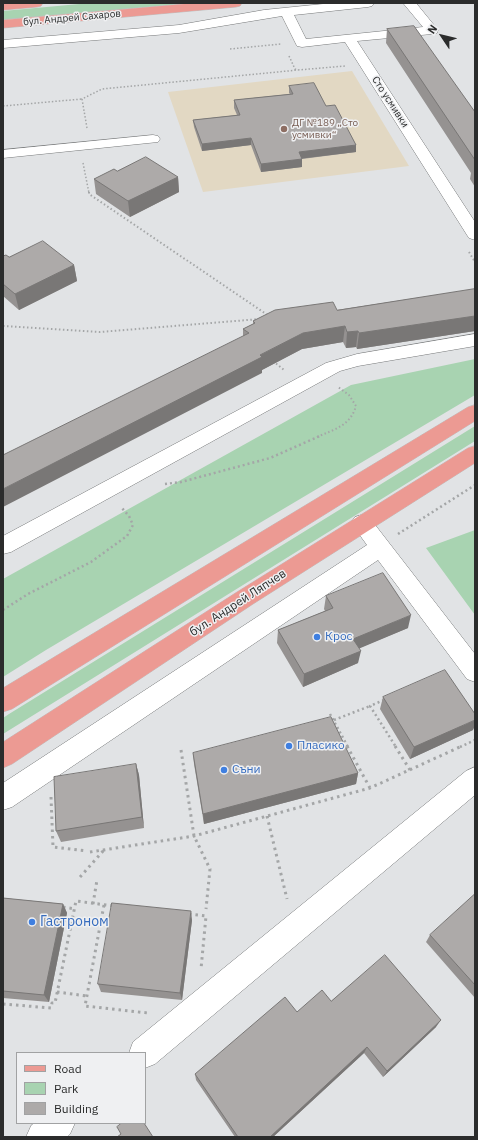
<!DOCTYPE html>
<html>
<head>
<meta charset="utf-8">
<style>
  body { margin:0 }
  #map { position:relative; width:478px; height:1140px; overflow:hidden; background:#e1e3e5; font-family:"IBM Plex Sans",sans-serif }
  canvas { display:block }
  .frame { position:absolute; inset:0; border:4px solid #2b2c2c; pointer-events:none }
  .legend { position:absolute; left:16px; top:1052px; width:130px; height:72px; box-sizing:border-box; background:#eff0f2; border:1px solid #a1a2a3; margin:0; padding:5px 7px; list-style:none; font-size:12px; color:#2b2c2c }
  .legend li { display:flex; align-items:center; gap:8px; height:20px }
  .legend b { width:20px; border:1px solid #a1a2a3 }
  .north { position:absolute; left:422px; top:16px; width:40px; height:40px; -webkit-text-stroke:3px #eff0f2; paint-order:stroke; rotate:305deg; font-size:11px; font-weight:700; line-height:16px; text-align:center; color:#2b2c2c }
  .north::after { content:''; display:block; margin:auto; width:14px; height:18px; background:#2b2c2c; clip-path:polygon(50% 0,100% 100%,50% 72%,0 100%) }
</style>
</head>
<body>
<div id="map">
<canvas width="478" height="1140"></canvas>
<div class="frame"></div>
<ul class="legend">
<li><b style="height:5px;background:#ec9a93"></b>Road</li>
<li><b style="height:11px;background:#a8d3b1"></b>Park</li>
<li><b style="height:11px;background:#adaaa9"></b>Building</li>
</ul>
<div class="north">N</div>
</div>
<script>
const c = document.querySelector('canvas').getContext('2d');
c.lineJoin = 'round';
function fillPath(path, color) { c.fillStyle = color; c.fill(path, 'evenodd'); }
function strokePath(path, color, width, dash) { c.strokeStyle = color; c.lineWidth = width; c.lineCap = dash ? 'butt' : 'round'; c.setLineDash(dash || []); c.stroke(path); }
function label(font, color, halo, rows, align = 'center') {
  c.font = font + ' "IBM Plex Sans",sans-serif'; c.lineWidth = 3; c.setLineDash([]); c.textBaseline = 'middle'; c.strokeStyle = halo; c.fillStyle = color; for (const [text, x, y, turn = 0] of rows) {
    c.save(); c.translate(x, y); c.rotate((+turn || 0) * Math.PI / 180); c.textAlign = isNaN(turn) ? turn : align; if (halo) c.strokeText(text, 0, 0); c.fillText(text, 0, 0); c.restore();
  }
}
fillPath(new Path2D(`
  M 352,71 L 409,166 L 203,192 L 168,92 Z`), '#e2d8c3');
fillPath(new Path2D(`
  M 90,3 L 194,3 L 3,20 L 3,11 Z
  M 475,359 L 475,395 L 46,650 L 3,677 L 3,579 L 351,385 Z
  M 475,426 L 475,441 L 3,734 L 3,718 L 9,714 Z
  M 475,530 L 475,615 L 426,548 Z`), '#a8d3b1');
const minor = new Path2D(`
  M 333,3 L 374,3 L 372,6 L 368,7 L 294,15 L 306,39 L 423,27 L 403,3 L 416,3 L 438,30 L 437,33 L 432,34 L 357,41 L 475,222 L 475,240 L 469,238 L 467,235 L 345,42 L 302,47 L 297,46 L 282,16 L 179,33 L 3,48 L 3,40 L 179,25 L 264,10 Z
  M 153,135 L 158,136 L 160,139 L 158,142 L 3,158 L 3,150 Z
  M 475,334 L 475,346 L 358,366 L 340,371 L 11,552 L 3,554 L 3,536 L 326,363 L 357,354 Z
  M 362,515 L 369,517 L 475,654 L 475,682 L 467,679 L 378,560 L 12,807 L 3,810 L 3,783 L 367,545 L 351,523 L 355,517 Z
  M 475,767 L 475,795 L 155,1064 L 145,1068 L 145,1053 L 129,1053 L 133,1042 L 466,771 Z
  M 34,1123 L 75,1123 L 70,1134 L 67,1137 L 26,1137 L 31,1126 Z`);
const major = new Path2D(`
  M 3,3 L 43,3 L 41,6 L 37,7 L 3,10 Z
  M 195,3 L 242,3 L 240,6 L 236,7 L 3,28 L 3,20 Z
  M 475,405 L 475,421 L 12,709 L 3,712 L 3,688 L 468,407 Z
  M 475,446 L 475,463 L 253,604 L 12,764 L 3,768 L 3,742 L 237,592 L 468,448 Z`);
strokePath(minor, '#767879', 1);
strokePath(major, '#bfc0c0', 1);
strokePath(new Path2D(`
  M 230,49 L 281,44
  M 289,56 L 295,69 L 298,70 L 345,66
  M 3,106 L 82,99
  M 87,128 L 82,99 L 102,89 L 298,70
  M 83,163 L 89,193`), '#a4a6a7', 1.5, [1.5, 2]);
strokePath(new Path2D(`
  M 89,192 L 89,194 L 269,316
  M 469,252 L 475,262
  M 3,326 L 100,332 L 260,319
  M 273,361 L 284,370
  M 317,437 C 335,429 350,426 356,406 L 349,395 L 338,387`), '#a4a6a7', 2, [1.5, 2.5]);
strokePath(new Path2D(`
  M 165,484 L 181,482 L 270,458 L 320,436
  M 398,534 L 475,485
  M 3,610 L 28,594 L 91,562 L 127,536 L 133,525 L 129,516 L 121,507
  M 384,700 L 370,706 L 396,747
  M 330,714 L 348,747
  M 334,720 L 370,706
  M 460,747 L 475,740`), '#a4a6a7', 2.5, [2, 3]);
strokePath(new Path2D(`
  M 347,746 L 370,788
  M 395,746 L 410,770
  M 181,750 L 194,836 L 210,869 L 206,909
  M 51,797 L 53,847 L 87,851
  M 267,816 L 287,899
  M 90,852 L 194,836 L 370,788 L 462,746
  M 80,877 L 104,850
  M 93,904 L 97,880
  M 104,905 L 85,1006 L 148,1013
  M 63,907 L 75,909
  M 189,914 L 206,916 L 201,969
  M 57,992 L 87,996
  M 3,1004 L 51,1008 L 52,1003 L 55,1003 L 76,901 L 114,906`), '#a4a6a7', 3, [2.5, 4]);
fillPath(minor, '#fff');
fillPath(major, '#ec9a93');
fillPath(new Path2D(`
  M 387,29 L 475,112 L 475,187 L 470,179 L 471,173 L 386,43 Z
  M 289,86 L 326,106 L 356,145 L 356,152 L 302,159 L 302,167 L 261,172 L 251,145 L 202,151 L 194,127 L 193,120 L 237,115 L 234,108 L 234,100 L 290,94 L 289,93 Z
  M 117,171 L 178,177 L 179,192 L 130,217 L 96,194 L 94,179 Z
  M 3,256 L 74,265 L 77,281 L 19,310 L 3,296 Z
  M 475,289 L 475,331 L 357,349 L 356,347 L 346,348 L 343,342 L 302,349 L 262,370 L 262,373 L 243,336 L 243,329 L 253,324 L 253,321 L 337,310 Z
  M 326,596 L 408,628 L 359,648 L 358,663 L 303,687 L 277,643 L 278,630 L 325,611 L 324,609 Z
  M 383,697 L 473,730 L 410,759 L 380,709 Z
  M 193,753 L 358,773 L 356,784 L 204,824 L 194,764 Z
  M 136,764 L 139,775 L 144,828 L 61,842 L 56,831 Z
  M 475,894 L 475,998 L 426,942 L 430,935 Z
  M 3,898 L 63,904 L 67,913 L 49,1002 L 3,998 Z
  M 192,920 L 182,1000 L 101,992 L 98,984 Z
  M 331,1001 L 436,1027 L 383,1077 L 364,1053 L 273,1137 L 235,1137 L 196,1080 L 195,1074 L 297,1012 Z`), '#959291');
fillPath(new Path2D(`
  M 251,138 L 251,145 L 202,151 L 202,144 Z
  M 356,145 L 356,152 L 298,159 L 299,152 Z
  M 302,159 L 302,167 L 261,172 L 261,164 Z
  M 178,177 L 179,192 L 130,217 L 128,201 Z
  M 74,265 L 77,281 L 19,310 L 15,294 Z
  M 475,316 L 475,331 L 357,349 L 359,333 Z
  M 345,326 L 343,342 L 302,349 L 262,370 L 262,373 L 3,507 L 3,489 L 303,333 Z
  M 358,331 L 356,347 L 346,348 L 347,332 Z
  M 411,615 L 408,628 L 351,652 L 353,639 Z
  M 361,651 L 358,663 L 303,687 L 304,674 Z
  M 475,720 L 475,726 L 473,730 L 410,759 L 414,747 Z
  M 136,764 L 139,775 L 144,828 L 142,817 Z
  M 358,773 L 356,784 L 204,824 L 203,814 Z
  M 63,904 L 67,913 L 49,1002 L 44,995 Z
  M 191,911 L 192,920 L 182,1000 L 180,993 Z
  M 441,1020 L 436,1027 L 383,1077 L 387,1071 Z
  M 367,1047 L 364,1053 L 273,1137 L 270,1137 Z`), '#797776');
const building = new Path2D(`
  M 414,26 L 475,112 L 475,160 L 387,29 Z
  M 314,83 L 326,106 L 335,105 L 356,145 L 299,152 L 302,159 L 261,164 L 251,138 L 202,144 L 193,120 L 240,115 L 234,100 L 293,94 L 289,86 Z
  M 146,157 L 178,177 L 128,201 L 94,179 L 114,169 L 117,171 Z
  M 43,241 L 74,265 L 15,294 L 3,284 L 3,256 L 6,255 L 9,257 Z
  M 475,289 L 475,316 L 359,333 L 358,331 L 347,332 L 345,326 L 303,333 L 260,355 L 262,357 L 3,489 L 3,455 L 249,333 L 243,329 L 255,323 L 253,321 L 275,310 L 333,302 L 337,310 Z
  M 383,573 L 411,615 L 353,639 L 361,651 L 304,674 L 278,630 L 333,608 L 326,596 Z
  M 445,670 L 475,714 L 475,720 L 414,747 L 383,697 Z
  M 331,717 L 358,773 L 203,814 L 193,753 Z
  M 136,764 L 142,817 L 56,831 L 54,777 Z
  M 475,894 L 475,985 L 430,935 Z
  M 3,898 L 63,904 L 44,995 L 3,991 Z
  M 112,903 L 191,911 L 180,993 L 98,984 Z
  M 385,955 L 441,1020 L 387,1071 L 367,1047 L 270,1137 L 238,1137 L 195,1074 L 285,997 L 297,1012 L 322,990 L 331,1001 Z
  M 122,1123 L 144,1123 L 153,1137 L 117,1137 L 121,1134 L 117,1127 Z`);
fillPath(building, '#adaaa9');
strokePath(building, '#797776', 1);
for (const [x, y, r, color] of [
  [284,129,4,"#8d6e63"],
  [317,637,4,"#3f7fe0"],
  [289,746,4,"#3f7fe0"],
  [224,770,4,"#3f7fe0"],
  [32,922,4,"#3f7fe0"]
]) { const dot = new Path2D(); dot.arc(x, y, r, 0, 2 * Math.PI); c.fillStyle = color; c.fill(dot); strokePath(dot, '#eff0f2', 1.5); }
label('10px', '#2b2c2c', '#eff0f2', [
  ["бул. Андрей Сахаров",72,18,-5],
  ["Сто усмивки",390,102,57]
]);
label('10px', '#785e54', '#eff0f2', [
  ["ДГ №189 „Сто",292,123],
  ["усмивки“",292,135]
], 'left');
label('12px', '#2b2c2c', '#eff0f2', [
  ["бул. Андрей Ляпчев",238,603,-33]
]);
label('12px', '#366cbe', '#eff0f2', [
  ["Крос",325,637],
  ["Пласико",297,746],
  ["Съни",232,770]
], 'left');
label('14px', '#366cbe', '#eff0f2', [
  ["Гастроном",40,922]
], 'left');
</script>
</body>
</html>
